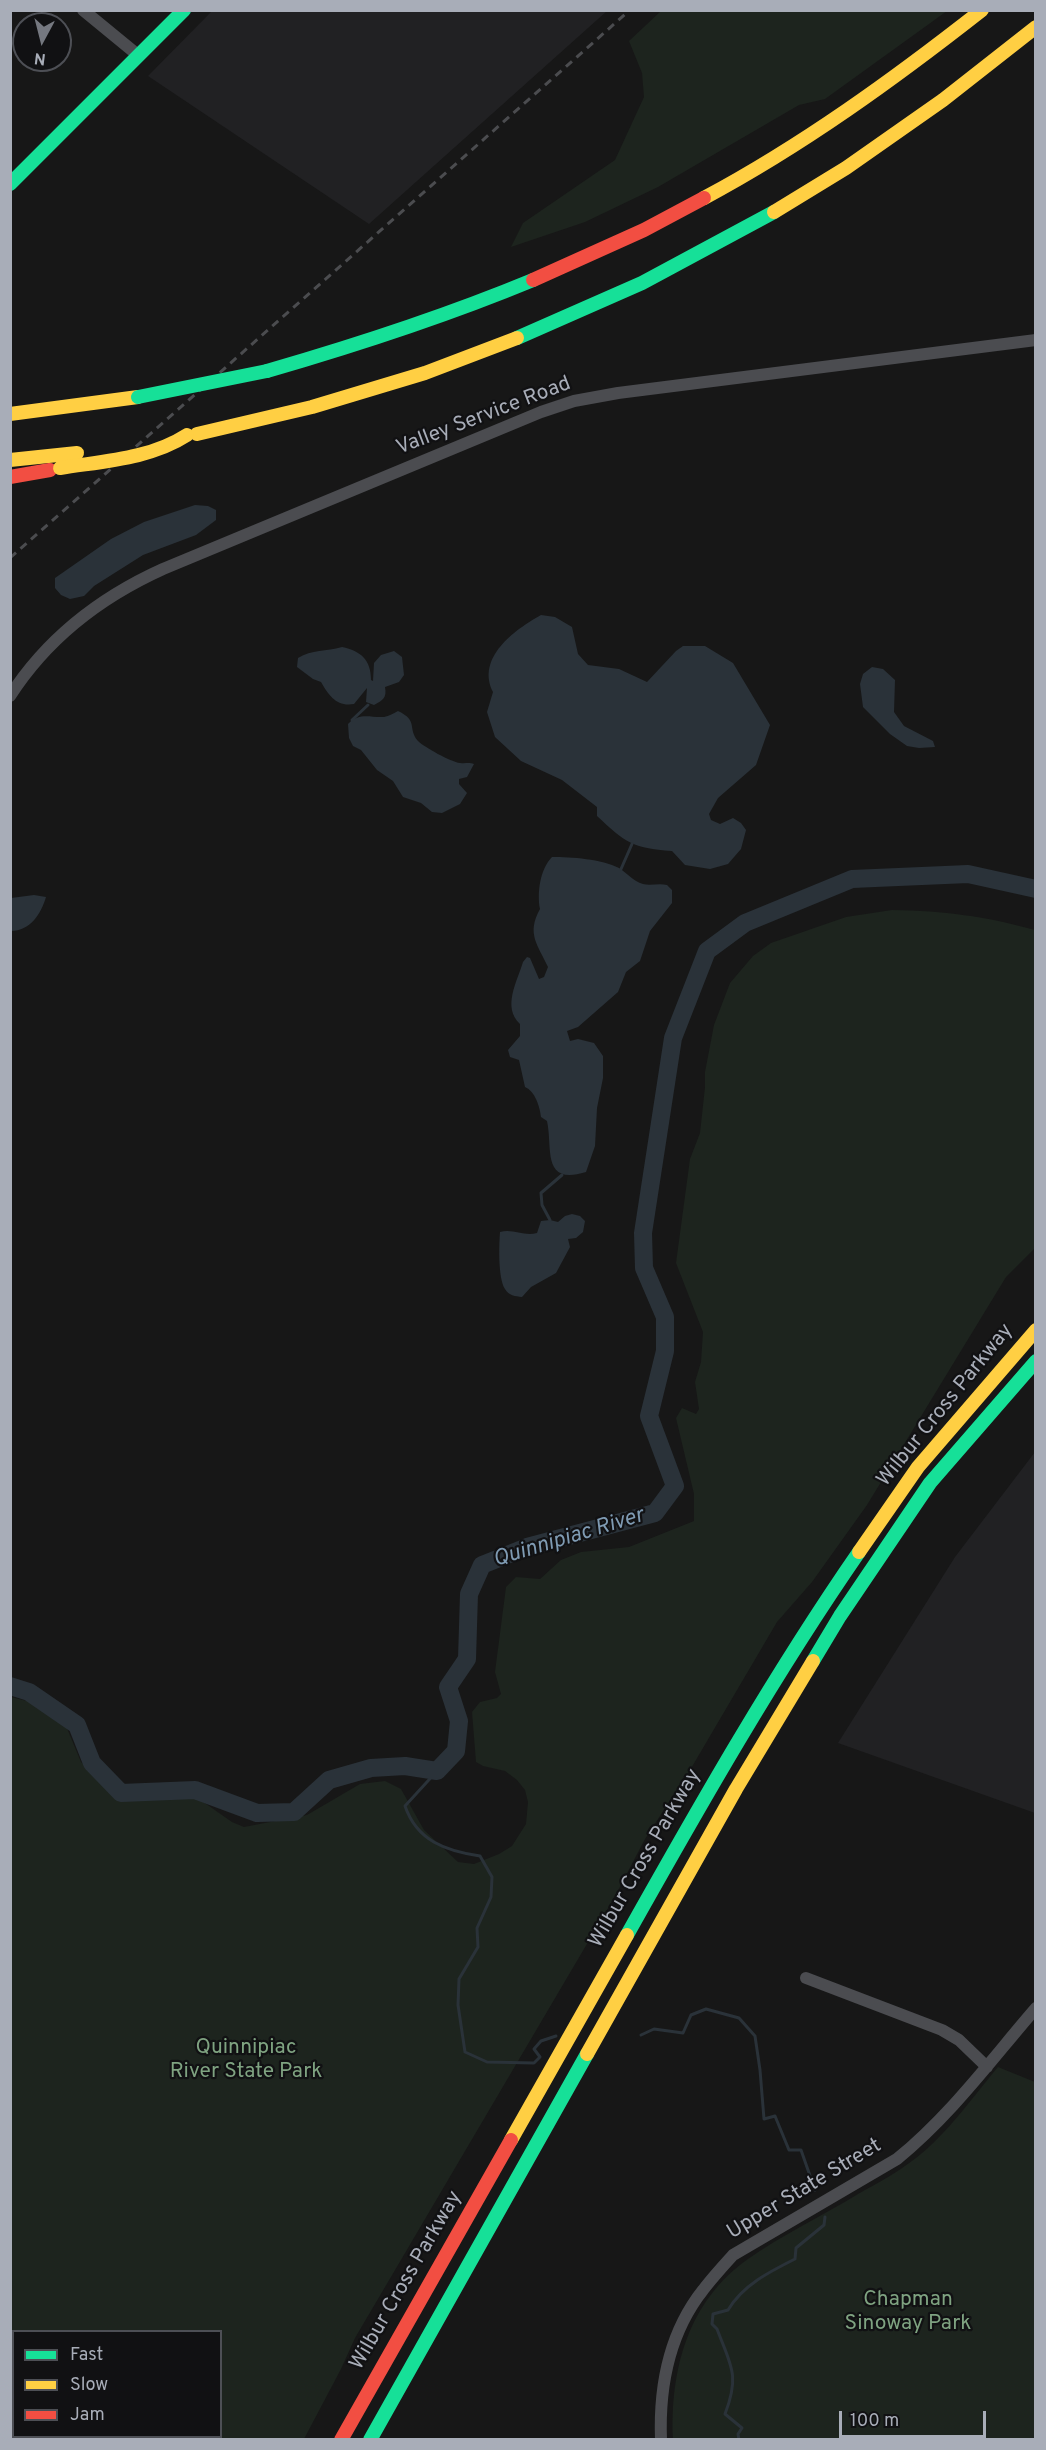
<!DOCTYPE html>
<html>
<head>
<meta charset="utf-8">
<style>
  body { margin:0 }
  #map { position:relative; width:1046px; height:2450px; overflow:hidden; background:#171717; font-family:Overpass,sans-serif }
  canvas { display:block }
  .frame { position:absolute; inset:0; border:12px solid #a8adb8; pointer-events:none }
  .legend { position:absolute; left:12px; top:2330px; width:210px; height:108px; box-sizing:border-box; background:#111113; border:2px solid #4d4f55; margin:0; padding:8px 10px; list-style:none; font-size:18px; color:#a8adb8 }
  .legend li { display:flex; align-items:center; gap:12px; height:30px }
  .legend b { width:30px; border:2px solid #4d4f55 }
  .north { position:absolute; left:12px; top:12px; width:60px; height:60px; box-sizing:border-box; background:#111113; border:2px solid #4d4f55; border-radius:50%; rotate:187deg; font-size:16px; font-weight:700; line-height:24px; text-align:center; color:#a8adb8 }
  .north::after { content:''; display:block; margin:auto; width:21px; height:27px; background:#757880; clip-path:polygon(50% 0,100% 100%,50% 72%,0 100%) }
  .scale { position:absolute; left:839px; top:2411px; width:147px; height:27px; box-sizing:border-box; border:3px solid #a8adb8; border-top:0; padding-left:8px; font-size:18px; line-height:21px; white-space:nowrap; color:#a8adb8; -webkit-text-stroke:4px #111113; paint-order:stroke }
</style>
</head>
<body>
<div id="map">
<canvas width="1046" height="2450"></canvas>
<div class="frame"></div>
<ul class="legend">
<li><b style="height:8px;background:#16e098"></b>Fast</li>
<li><b style="height:8px;background:#ffcf43"></b>Slow</li>
<li><b style="height:8px;background:#f24e42"></b>Jam</li>
</ul>
<div class="north">N</div>
<div class="scale">100 m</div>
</div>
<script>
const c = document.querySelector('canvas').getContext('2d');
c.lineJoin = 'round';
function fillPath(path, color) { c.fillStyle = color; c.fill(path, 'evenodd'); }
function strokePath(path, color, width, dash) { c.strokeStyle = color; c.lineWidth = width; c.lineCap = dash ? 'butt' : 'round'; c.setLineDash(dash || []); c.stroke(path); }
function label(font, color, halo, rows, align = 'center') {
  c.font = font + ' Overpass,sans-serif'; c.lineWidth = 4.5; c.setLineDash([]); c.textBaseline = 'middle'; c.strokeStyle = halo; c.fillStyle = color; for (const [text, x, y, turn = 0] of rows) {
    c.save(); c.translate(x, y); c.rotate((+turn || 0) * Math.PI / 180); c.textAlign = isNaN(turn) ? turn : align; if (halo) c.strokeText(text, 0, 0); c.fillText(text, 0, 0); c.restore();
  }
}
fillPath(new Path2D(`
  M 212,11 L 212,10 L 607,11 L 369,224 L 148,76 Z
  M 1035,1452 L 1035,1813 L 838,1743 L 955,1557 Z`), '#212123');
fillPath(new Path2D(`
  M 661,11 L 661,10 L 947,11 L 825,99 L 799,105 L 658,187 L 585,222 L 511,247 L 523,223 L 615,160 L 644,97 L 642,73 L 629,41 Z
  M 892,910 C 945,911 984,916 1035,930 L 1035,1248 L 1006,1277 L 867,1505 L 812,1582 L 777,1622 L 693,1765 L 645,1839 L 614,1898 L 355,2338 L 341,2369 L 304,2439 L 11,2439 L 11,1697 L 51,1707 L 64,1721 L 81,1762 L 104,1782 L 119,1792 L 149,1794 L 174,1791 L 199,1799 L 232,1822 L 244,1827 L 307,1815 L 360,1784 L 385,1781 L 401,1789 L 424,1830 L 458,1862 L 474,1864 L 499,1854 L 512,1846 L 526,1824 L 528,1802 L 525,1790 L 517,1780 L 505,1771 L 483,1766 L 476,1762 L 472,1712 L 480,1702 L 497,1698 L 501,1694 L 495,1672 L 506,1587 L 516,1577 L 540,1579 L 561,1560 L 581,1552 L 629,1547 L 694,1521 L 694,1494 L 676,1418 L 682,1408 L 696,1414 L 699,1409 L 695,1382 L 701,1362 L 703,1332 L 676,1263 L 690,1159 L 700,1133 L 705,1087 L 705,1072 L 714,1025 L 730,983 L 753,956 L 771,943 L 846,917 ZM 14,2332 L 220,2332 L 220,2436 L 14,2436 Z
  M 998,2067 L 1035,2082 L 1035,2439 L 673,2439 C 670,2370 688,2301 748,2259 C 782,2235 822,2216 858,2194 C 878,2183 898,2172 916,2158 C 948,2133 972,2098 998,2067 Z`), '#1d241e');
fillPath(new Path2D(`
  M 195,505 L 208,506 L 216,510 L 216,520 L 196,535 L 143,555 L 94,586 L 84,596 L 70,599 L 61,595 L 55,588 L 55,578 L 111,539 L 144,522 Z
  M 541,615 L 555,617 L 572,627 L 578,654 L 588,665 L 619,669 L 647,682 L 676,651 L 683,646 L 705,646 L 733,663 L 770,725 L 756,765 L 718,798 L 709,814 L 711,820 L 720,824 L 733,818 L 741,823 L 746,830 L 741,849 L 728,864 L 710,869 L 685,865 L 672,851 C 632,848 626,843 597,816 L 597,807 L 562,780 L 521,761 L 495,737 L 487,712 L 493,692 C 476,658 514,630 541,615 Z
  M 342,647 C 361,651 371,660 371,680 L 373,681 L 374,663 L 381,655 L 394,651 L 402,657 L 404,675 L 399,682 L 385,687 C 387,698 383,700 374,705 L 366,702 L 367,688 L 354,704 C 337,707 329,696 321,682 L 313,679 L 297,667 L 298,658 C 312,649 326,652 342,647 Z
  M 872,667 L 883,669 L 895,680 L 894,712 L 904,726 L 933,741 L 935,747 L 919,748 L 907,746 L 890,734 L 863,707 L 860,684 L 863,674 Z
  M 398,711 C 419,721 407,728 418,741 C 424,747 451,762 460,763 C 466,764 468,762 474,764 L 467,777 L 459,779 L 459,784 L 467,793 L 460,804 L 442,813 L 432,812 L 421,803 L 403,797 L 393,781 L 377,770 L 361,750 L 353,746 L 349,738 L 348,724 C 360,712 370,718 384,717 C 389,716 394,713 398,711 Z
  M 552,857 C 571,857 602,859 619,868 C 627,873 633,881 643,884 C 650,886 659,883 667,885 L 672,890 L 672,903 L 650,931 L 640,961 L 626,972 L 618,992 L 578,1027 L 567,1031 L 570,1041 L 578,1039 L 594,1043 L 603,1056 L 603,1078 L 597,1108 L 595,1146 L 586,1172 C 541,1186 553,1148 547,1121 L 541,1117 C 540,1107 535,1091 525,1087 L 519,1060 L 510,1057 L 508,1050 L 520,1036 L 520,1024 C 502,1007 517,982 523,962 L 527,957 L 530,958 L 539,979 L 544,977 L 548,967 C 538,945 526,934 540,909 C 537,893 540,869 552,857 Z
  M 34,895 L 46,897 C 41,914 30,931 11,931 L 11,898 Z
  M 572,1214 L 580,1216 L 585,1221 L 583,1232 L 576,1238 L 568,1239 L 570,1247 L 556,1273 L 531,1287 L 522,1297 C 515,1296 509,1296 505,1289 C 498,1278 499,1246 500,1232 C 513,1228 524,1237 537,1233 L 541,1221 L 550,1220 L 558,1222 L 565,1216 Z`), '#2a3239');
strokePath(new Path2D(`
  M 352,720 L 368,705
  M 621,869 L 632,844
  M 550,1220 L 542,1205 L 541,1193 L 562,1175
  M 437,1771 L 405,1806 C 417,1841 446,1851 480,1856 L 492,1877 L 491,1897 L 477,1928 L 478,1947 L 459,1979 L 458,2005 L 465,2052 L 487,2062 L 534,2063 L 540,2057 L 534,2049 L 541,2041 L 556,2036
  M 641,2035 L 654,2029 L 683,2033 L 691,2015 L 706,2009 L 739,2018 L 755,2036 L 760,2070 L 764,2119 L 775,2116 L 789,2150 L 801,2150 L 815,2190
  M 739,2440 L 738,2434 L 742,2428 L 725,2414 C 740,2375 731,2366 717,2329 L 712,2324 L 713,2314 L 728,2310 C 743,2285 769,2272 795,2259 L 796,2248 L 824,2225 L 825,2217`), '#2a3239', 3);
strokePath(new Path2D(`
  M 10,1686 L 29,1692 L 77,1725 L 92,1763 L 121,1793 L 195,1790 L 257,1813 L 294,1812 L 329,1780 L 371,1768 L 405,1766 L 437,1771 L 456,1751 L 459,1721 L 448,1687 L 467,1659 L 469,1594 L 482,1565 L 527,1547 L 655,1513 L 675,1486 L 649,1416 L 665,1351 L 665,1317 L 644,1268 L 643,1233 L 673,1038 L 707,951 L 745,923 L 852,879 L 968,874 L 1036,889`), '#2a3239', 18);
strokePath(new Path2D(`
  M 83,10 L 139,56
  M 10,696 C 48,637 101,597 163,569 L 541,412 L 574,401 L 618,393 L 1036,340
  M 806,1978 L 942,2030 L 959,2040 L 987,2067
  M 661,2440 C 659,2387 669,2333 703,2290 C 712,2278 723,2266 733,2255 L 897,2159 C 951,2115 991,2060 1036,2008`), '#4b4c50', 12);
strokePath(new Path2D(`
  M 10,184 L 184,10
  M 517,338 L 642,283 L 774,212
  M 267,371 C 357,345 446,316 533,280
  M 813,1661 L 840,1616 L 930,1483 L 1036,1361
  M 627,1935 C 700,1805 774,1675 859,1552
  M 370,2440 L 587,2054`), '#16e098', 14);
strokePath(new Path2D(`
  M 704,198 C 803,145 894,79 982,10
  M 774,212 L 846,168 L 943,100 L 1036,27
  M 10,414 L 138,397
  M 197,434 L 312,407 L 425,373 L 517,338
  M 10,460 L 77,453
  M 859,1552 L 918,1467 L 1036,1330
  M 587,2054 L 736,1789 L 813,1661
  M 511,2140 L 627,1935`), '#ffcf43', 14);
strokePath(new Path2D(`
  M 533,280 L 644,230 L 704,198
  M 10,477 L 50,470
  M 341,2440 L 511,2140`), '#f24e42', 14);
strokePath(new Path2D(`
  M 10,558 L 630,10`), '#4b4c4f', 3, [8, 6]);
strokePath(new Path2D(`
  M 138,397 L 267,371`), '#16e098', 14);
strokePath(new Path2D(`
  M 60,468 C 103,461 150,459 187,435`), '#ffcf43', 14);
label('21px', '#a8adb8', '#111113', [
  ["Valley Service Road",484,417,-21],
  ["Wilbur Cross Parkway",946,1406,-51],
  ["Wilbur Cross Parkway",646,1859,-60],
  ["Upper State Street",805,2190,-31],
  ["Wilbur Cross Parkway",407,2281,-60]
]);
label('21px', '#7fa381', '#111113', [
  ["Quinnipiac",246,2049],
  ["River State Park",246,2073],
  ["Chapman",908,2301],
  ["Sinoway Park",908,2325]
]);
label('italic 22px', '#7f9bb3', '#111113', [
  ["Quinnipiac River",569,1539,-17]
]);
</script>
</body>
</html>
